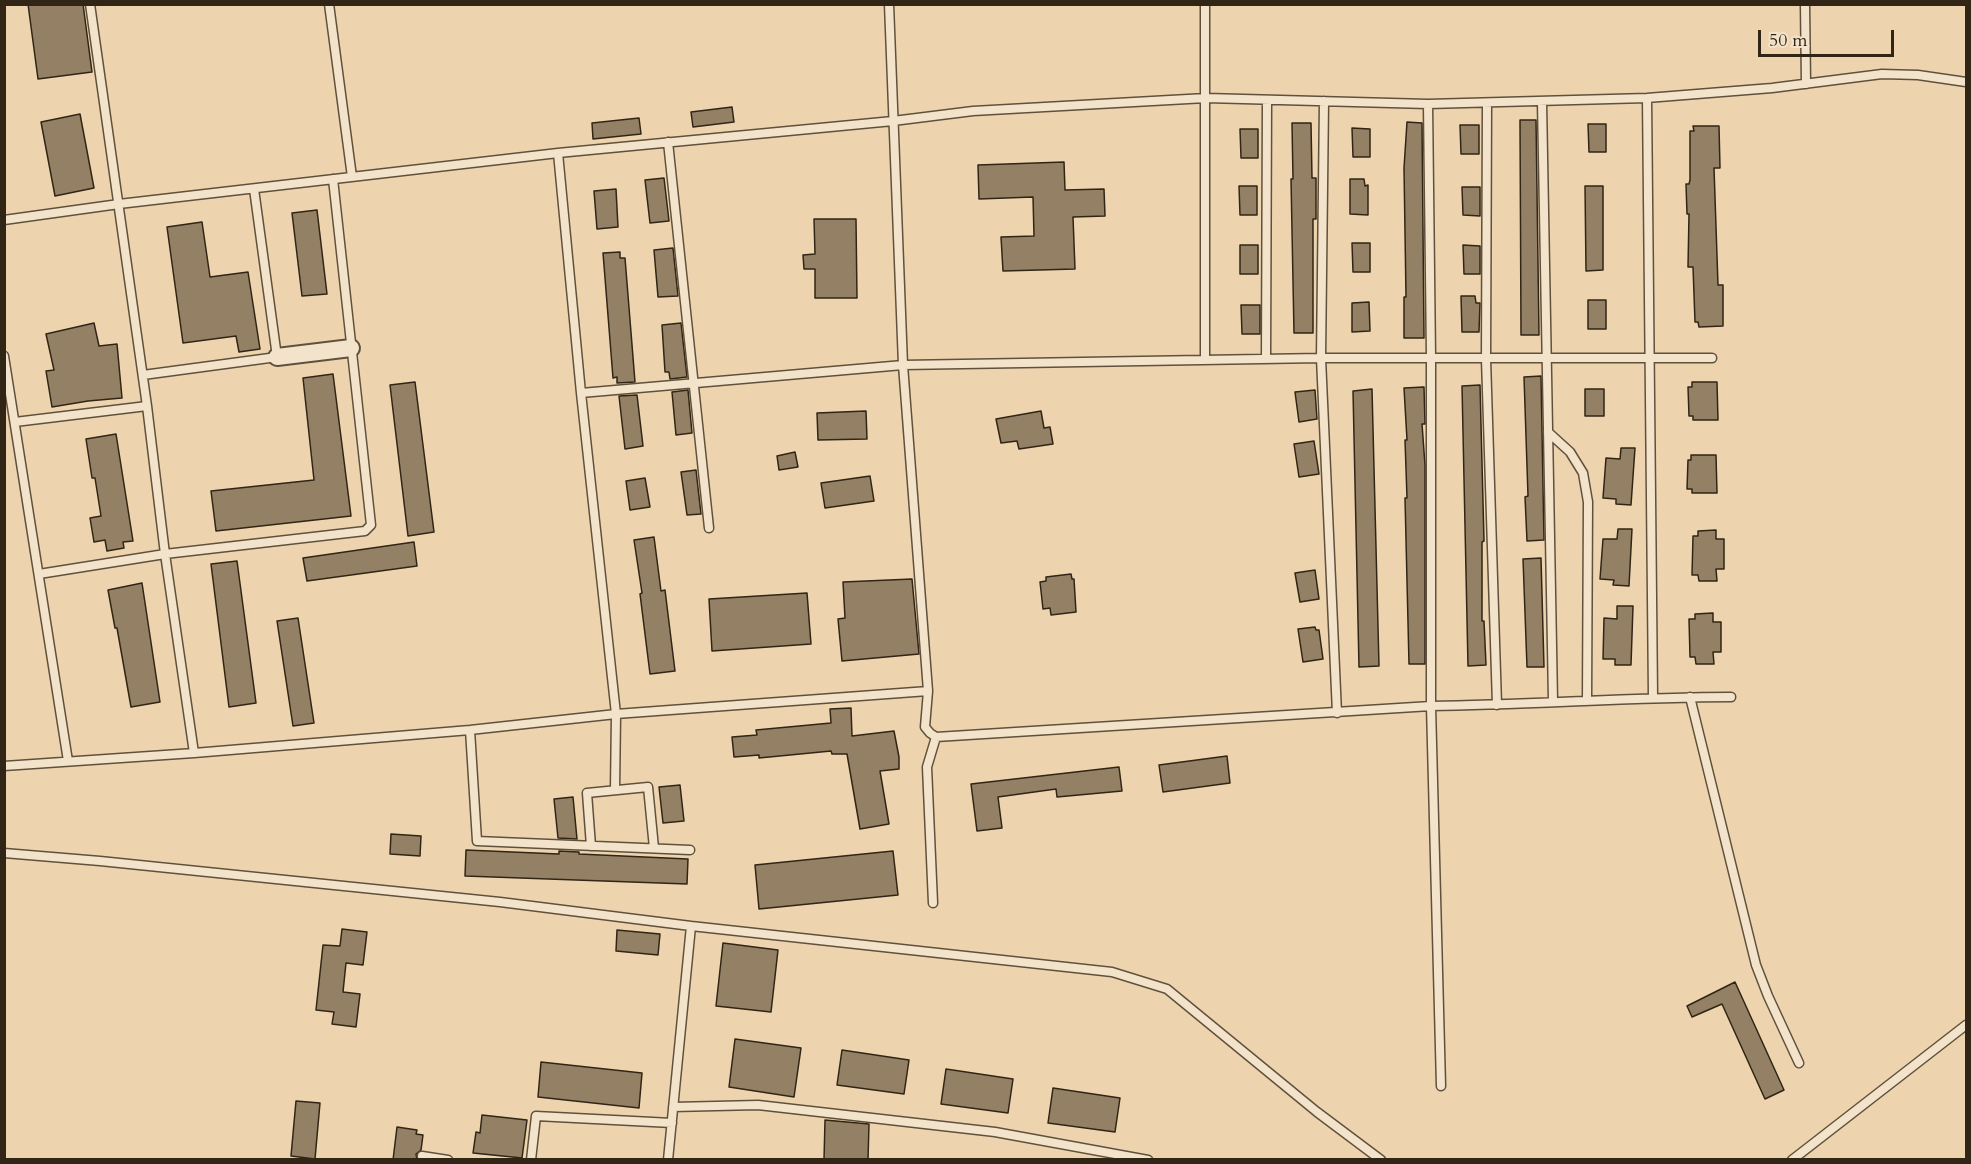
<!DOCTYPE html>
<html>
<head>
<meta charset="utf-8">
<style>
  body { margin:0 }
  #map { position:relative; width:1971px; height:1164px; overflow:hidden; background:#edd4af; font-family:Cardo,serif }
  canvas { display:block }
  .frame { position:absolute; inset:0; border:6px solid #312515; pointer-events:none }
  .scale { position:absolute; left:1758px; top:30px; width:136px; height:27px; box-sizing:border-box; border:3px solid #312515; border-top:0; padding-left:8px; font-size:18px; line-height:21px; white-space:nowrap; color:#312515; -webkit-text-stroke:4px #f3e3cb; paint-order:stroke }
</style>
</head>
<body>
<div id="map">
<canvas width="1971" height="1164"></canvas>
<div class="frame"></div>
<div class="scale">50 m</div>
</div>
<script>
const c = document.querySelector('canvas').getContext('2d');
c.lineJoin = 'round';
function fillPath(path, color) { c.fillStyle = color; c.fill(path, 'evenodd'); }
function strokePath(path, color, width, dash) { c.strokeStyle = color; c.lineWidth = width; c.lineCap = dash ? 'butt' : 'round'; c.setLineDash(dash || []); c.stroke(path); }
const building = new Path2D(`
  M 28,4 L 83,4 L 92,72 L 38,79 Z
  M 732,107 L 734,122 L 693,127 L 691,112 Z
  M 80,114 L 94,188 L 55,196 L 41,122 Z
  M 639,118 L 641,134 L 593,139 L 592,123 Z
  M 1520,120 L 1536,120 L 1539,335 L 1521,335 Z
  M 1407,122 L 1422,123 L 1424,338 L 1404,338 L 1404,297 L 1406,297 L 1404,168 Z
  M 1292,123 L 1311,123 L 1312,178 L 1316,178 L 1316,219 L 1313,219 L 1313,333 L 1294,333 L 1291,179 L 1293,179 Z
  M 1588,124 L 1606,124 L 1606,152 L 1589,152 Z
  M 1460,125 L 1479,125 L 1479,154 L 1461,154 Z
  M 1693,126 L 1719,126 L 1720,168 L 1714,168 L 1718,285 L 1723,285 L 1723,326 L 1699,327 L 1698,322 L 1695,322 L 1693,267 L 1688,267 L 1689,214 L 1687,214 L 1686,184 L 1689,184 L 1690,180 L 1690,131 L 1694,131 Z
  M 1352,128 L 1370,129 L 1370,157 L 1353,157 Z
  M 1240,129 L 1258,129 L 1258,158 L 1241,158 Z
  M 1064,162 L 1065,190 L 1104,189 L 1105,216 L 1073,217 L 1075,269 L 1003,271 L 1001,237 L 1034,236 L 1033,197 L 979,199 L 978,165 Z
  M 664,178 L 669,221 L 650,223 L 645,180 Z
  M 1350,179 L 1364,179 L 1365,186 L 1368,185 L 1368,215 L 1350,214 Z
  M 1239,186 L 1257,186 L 1257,215 L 1240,215 Z
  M 1585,186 L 1603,186 L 1603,270 L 1586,271 Z
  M 1462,187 L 1480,187 L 1480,216 L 1463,215 Z
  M 616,189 L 618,227 L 597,229 L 594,191 Z
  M 317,210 L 327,294 L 302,296 L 292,213 Z
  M 814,219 L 856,219 L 857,298 L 815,298 L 815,269 L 804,269 L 803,255 L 815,254 Z
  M 202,222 L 210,277 L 248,272 L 260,349 L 239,352 L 236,336 L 183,343 L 167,227 Z
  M 1352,243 L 1370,243 L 1370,272 L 1353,272 Z
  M 1240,245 L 1258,245 L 1258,274 L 1240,274 Z
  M 1463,245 L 1480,246 L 1480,274 L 1464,274 Z
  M 673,248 L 678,296 L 658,297 L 654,250 Z
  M 620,252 L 620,258 L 625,258 L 635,382 L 617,383 L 617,377 L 613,378 L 603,253 Z
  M 1461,296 L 1475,296 L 1476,303 L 1480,303 L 1479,332 L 1462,332 Z
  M 1588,300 L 1606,300 L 1606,329 L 1588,329 Z
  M 1369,302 L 1370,331 L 1352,332 L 1352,303 Z
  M 1241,305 L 1260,305 L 1260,334 L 1242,334 Z
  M 94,323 L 99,346 L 117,344 L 122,398 L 88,401 L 52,407 L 46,371 L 54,370 L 46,334 Z
  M 681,323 L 687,377 L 670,379 L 669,372 L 665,372 L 662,325 Z
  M 333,374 L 351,516 L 216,531 L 211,491 L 314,480 L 303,378 Z
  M 1541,376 L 1544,540 L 1527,541 L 1525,497 L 1528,496 L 1524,377 Z
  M 415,382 L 434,532 L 408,536 L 390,385 Z
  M 1692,382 L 1717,382 L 1718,420 L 1693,420 L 1693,416 L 1689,416 L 1688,387 L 1692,387 Z
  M 1480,385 L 1484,541 L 1482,542 L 1482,621 L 1484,621 L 1486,665 L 1468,666 L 1462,386 Z
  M 1424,387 L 1425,424 L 1422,424 L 1425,465 L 1425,664 L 1409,664 L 1405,498 L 1407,498 L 1405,440 L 1407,440 L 1404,388 Z
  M 1372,389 L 1379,666 L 1359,667 L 1353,391 Z
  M 1585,389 L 1604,389 L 1604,416 L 1585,416 Z
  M 688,390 L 692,433 L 676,435 L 672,392 Z
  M 1315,390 L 1317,419 L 1299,422 L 1295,392 Z
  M 637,395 L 643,446 L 625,449 L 619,396 Z
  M 866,411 L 867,439 L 818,440 L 817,413 Z
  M 1041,411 L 1044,428 L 1050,427 L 1053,444 L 1019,449 L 1017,441 L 1001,443 L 996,419 Z
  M 116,434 L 133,541 L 123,542 L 124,548 L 107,551 L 105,540 L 94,542 L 90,518 L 101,516 L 95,478 L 92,478 L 86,439 Z
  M 1314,441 L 1319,474 L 1299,477 L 1294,444 Z
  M 1621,448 L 1635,448 L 1631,505 L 1616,504 L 1616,499 L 1603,498 L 1606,458 L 1620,459 Z
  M 795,452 L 798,467 L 779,470 L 777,456 Z
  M 1691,455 L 1716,455 L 1717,493 L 1692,493 L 1692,489 L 1687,489 L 1688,460 L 1691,460 Z
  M 696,470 L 701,514 L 687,515 L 681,472 Z
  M 870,476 L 874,501 L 825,508 L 821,483 Z
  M 645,478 L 650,507 L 630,510 L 626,481 Z
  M 1618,529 L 1632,529 L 1629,586 L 1613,585 L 1614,580 L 1600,579 L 1603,539 L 1617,539 Z
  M 1716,530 L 1716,539 L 1724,539 L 1724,569 L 1716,569 L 1717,581 L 1699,581 L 1698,575 L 1692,575 L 1693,536 L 1698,536 L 1698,531 Z
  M 654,537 L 661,591 L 665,590 L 675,671 L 650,674 L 640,594 L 642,593 L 634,540 Z
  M 414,542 L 417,566 L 307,581 L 303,558 Z
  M 1541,558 L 1544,667 L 1527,667 L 1523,559 Z
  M 237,561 L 256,703 L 229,707 L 211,564 Z
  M 1315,570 L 1319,599 L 1300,602 L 1295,573 Z
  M 1071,574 L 1072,579 L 1074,579 L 1076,612 L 1051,615 L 1050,608 L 1043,609 L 1040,582 L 1046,581 L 1046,577 Z
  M 912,579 L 919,654 L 842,661 L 838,619 L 845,618 L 843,582 Z
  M 142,583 L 160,702 L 131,707 L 117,628 L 115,628 L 108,590 Z
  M 807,593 L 811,644 L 712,651 L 709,599 Z
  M 1617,606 L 1633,606 L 1631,665 L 1615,665 L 1615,659 L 1603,659 L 1604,618 L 1617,619 Z
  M 1713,613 L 1713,622 L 1721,622 L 1721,652 L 1713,652 L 1714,664 L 1696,664 L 1695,657 L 1690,657 L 1689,619 L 1695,619 L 1695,614 Z
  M 298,618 L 314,723 L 293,726 L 277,621 Z
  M 1315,627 L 1316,630 L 1319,630 L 1323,659 L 1303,662 L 1298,629 Z
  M 851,708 L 852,736 L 894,731 L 899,757 L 899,769 L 880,771 L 889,824 L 860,829 L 847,754 L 832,754 L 831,751 L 759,758 L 759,755 L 734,757 L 732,737 L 757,735 L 756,730 L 831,723 L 830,709 Z
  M 1227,756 L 1230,783 L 1163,792 L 1159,765 Z
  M 1119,767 L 1122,791 L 1057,797 L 1056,789 L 998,797 L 1002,828 L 977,831 L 971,784 Z
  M 680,785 L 684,821 L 663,823 L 659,787 Z
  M 573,797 L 577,839 L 558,838 L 554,799 Z
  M 391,834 L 421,836 L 420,856 L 390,854 Z
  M 466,850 L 559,854 L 559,851 L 579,852 L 579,854 L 688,859 L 687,884 L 465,876 Z
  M 893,851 L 898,895 L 759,909 L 755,865 Z
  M 342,929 L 367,932 L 363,965 L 346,963 L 343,992 L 360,994 L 356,1027 L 332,1024 L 334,1012 L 316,1010 L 323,945 L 340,946 Z
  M 617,930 L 660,934 L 658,955 L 616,951 Z
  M 723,943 L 778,950 L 771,1012 L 716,1006 Z
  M 1735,982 L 1784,1090 L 1765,1099 L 1722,1004 L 1692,1017 L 1687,1006 Z
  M 735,1039 L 801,1048 L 794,1097 L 729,1087 Z
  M 842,1050 L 909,1060 L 904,1094 L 837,1085 Z
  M 541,1062 L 642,1073 L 639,1108 L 538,1097 Z
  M 946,1069 L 1013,1079 L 1008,1113 L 941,1104 Z
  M 1053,1088 L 1120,1098 L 1115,1132 L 1048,1123 Z
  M 296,1101 L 320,1103 L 315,1159 L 291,1156 Z
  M 482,1115 L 527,1120 L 522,1158 L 473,1153 L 476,1132 L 480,1133 Z
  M 825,1120 L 869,1124 L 868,1160 L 824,1160 Z
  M 397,1127 L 417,1130 L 416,1134 L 423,1135 L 421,1150 L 416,1154 L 417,1160 L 393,1160 Z`);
fillPath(building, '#938065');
strokePath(building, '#312515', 1.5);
const lane = new Path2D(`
  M 329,4 L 352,177
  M 889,4 L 903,365 L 1321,358 L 1712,358
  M 1205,4 L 1205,360
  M 1805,4 L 1806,84
  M 1647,98 L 1653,697
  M 1324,101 L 1321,358 L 1337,713
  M 1542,102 L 1553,701
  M 1487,103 L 1486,359 L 1497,705
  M 1428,104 L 1431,358 L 1431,706 L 1441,1086
  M 668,142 L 709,528
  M 558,153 L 581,393 L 616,714 L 615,790
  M 4,220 L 119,204 L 558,153 L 893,121 L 973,111 L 1206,98 L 1428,104 L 1647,98 L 1772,88 L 1882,74 L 1918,75 L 1966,82
  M 4,356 L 68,761
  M 1266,359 L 1267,100
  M 143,375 L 277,357 L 254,189
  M 15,422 L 147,406
  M 1548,432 L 1570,452 L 1583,473 L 1588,502 L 1587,700
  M 39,574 L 165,554 L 365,531 L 371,525 L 333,179
  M 928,691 L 925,727 L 930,733 L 936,737 L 1431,706 C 1531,705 1631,697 1731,697
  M 1690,697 L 1756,965 L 1768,996 L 1799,1063
  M 470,730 L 477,841 L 690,850
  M 194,753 L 470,730 L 616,714 L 928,691 L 903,365 L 581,393
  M 4,766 L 194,753 L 165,554 L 147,406 L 90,4
  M 591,846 L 587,793 L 648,787 L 654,848
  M 4,853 L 100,861 L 500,902 L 691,926 L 668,1160
  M 933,903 L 927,767 L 936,737
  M 691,926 L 1112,972 L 1167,989 L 1317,1112 L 1381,1160
  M 673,1107 L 758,1105 L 995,1132 L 1148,1160
  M 422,1156 L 448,1160
  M 531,1160 L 536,1116 L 672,1123
  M 1792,1160 L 1966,1025`);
const street = new Path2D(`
  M 277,357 L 351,348`);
strokePath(lane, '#60513c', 11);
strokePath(street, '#60513c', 20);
strokePath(lane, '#f3e3cb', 8);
strokePath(street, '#f3e3cb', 16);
</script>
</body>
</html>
